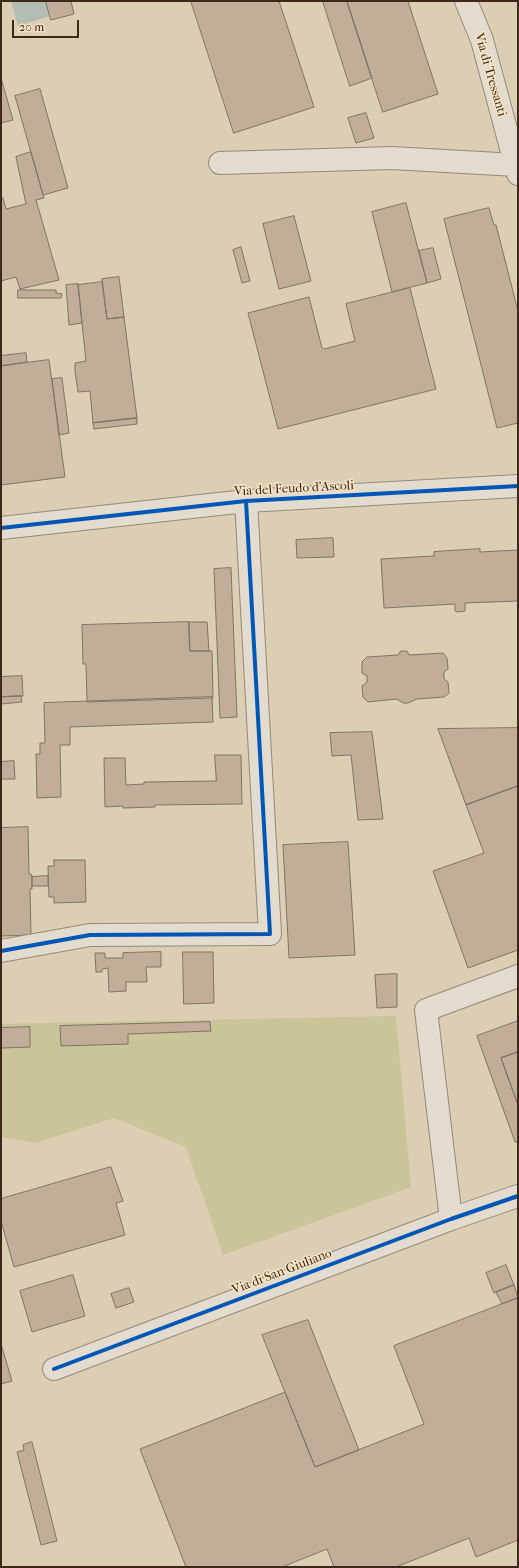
<!DOCTYPE html>
<html>
<head>
<meta charset="utf-8">
<style>
  body { margin:0 }
  #map { position:relative; width:519px; height:1568px; overflow:hidden; background:#dcceb3; font-family:"IM FELL French Canon",serif }
  canvas { display:block }
  .frame { position:absolute; inset:0; border:2px solid #3f2819; pointer-events:none }
  .scale { position:absolute; left:12px; top:20px; width:67px; height:18px; box-sizing:border-box; border:2px solid #3f2819; border-top:0; padding-left:5px; font-size:12px; line-height:14px; white-space:nowrap; color:#3f2819; -webkit-text-stroke:3px #f3e2c3; paint-order:stroke }
</style>
</head>
<body>
<div id="map">
<canvas width="519" height="1568"></canvas>
<div class="frame"></div>
<div class="scale">20 m</div>
</div>
<script>
const c = document.querySelector('canvas').getContext('2d');
c.lineJoin = 'round';
function fillPath(path, color) { c.fillStyle = color; c.fill(path, 'evenodd'); }
function strokePath(path, color, width, dash) { c.strokeStyle = color; c.lineWidth = width; c.lineCap = dash ? 'butt' : 'round'; c.setLineDash(dash || []); c.stroke(path); }
function label(font, color, halo, rows, align = 'center') {
  c.font = font + ' "IM FELL French Canon",serif'; c.lineWidth = 3; c.setLineDash([]); c.textBaseline = 'middle'; c.strokeStyle = halo; c.fillStyle = color; for (const [text, x, y, turn = 0] of rows) {
    c.save(); c.translate(x, y); c.rotate((+turn || 0) * Math.PI / 180); c.textAlign = isNaN(turn) ? turn : align; if (halo) c.strokeText(text, 0, 0); c.fillText(text, 0, 0); c.restore();
  }
}
fillPath(new Path2D(`
  M 396,1016 L 411,1187 L 223,1255 L 186,1147 L 114,1118 L 36,1143 L 1,1137 L 1,1024 Z`), '#cac499');
fillPath(new Path2D(`
  M 11,1 L 46,1 L 50,16 L 18,26 Z`), '#b2bcb2');
const building = new Path2D(`
  M 46,1 L 71,1 L 74,14 L 51,20 Z
  M 191,1 L 279,1 L 314,107 L 234,133 Z
  M 323,1 L 347,1 L 372,78 L 350,86 Z
  M 347,1 L 408,1 L 438,94 L 383,112 Z
  M 1,78 L 13,120 L 1,123 Z
  M 40,89 L 68,188 L 43,195 L 15,96 Z
  M 366,113 L 374,138 L 356,143 L 348,118 Z
  M 31,152 L 44,198 L 36,200 L 59,280 L 20,289 L 16,277 L 1,281 L 1,198 L 3,198 L 6,209 L 26,204 L 16,157 Z
  M 406,203 L 427,283 L 392,292 L 372,212 Z
  M 489,208 L 494,225 L 496,225 L 518,311 L 518,423 L 497,428 L 444,219 Z
  M 294,216 L 311,281 L 279,289 L 263,224 Z
  M 241,247 L 250,281 L 242,283 L 233,250 Z
  M 433,248 L 441,279 L 427,283 L 419,251 Z
  M 119,277 L 124,317 L 107,319 L 102,279 Z
  M 102,282 L 107,319 L 124,317 L 137,418 L 93,423 L 90,391 L 78,392 L 75,371 L 75,363 L 86,361 L 78,285 Z
  M 78,284 L 82,323 L 69,325 L 66,285 Z
  M 410,288 L 436,389 L 278,429 L 248,313 L 309,297 L 322,348 L 324,349 L 355,341 L 346,304 Z
  M 18,290 L 56,290 L 56,293 L 62,294 L 61,298 L 18,298 Z
  M 26,353 L 27,362 L 1,366 L 1,356 Z
  M 49,360 L 65,477 L 1,485 L 1,366 Z
  M 62,378 L 69,433 L 59,435 L 52,379 Z
  M 137,418 L 137,424 L 94,429 L 93,423 Z
  M 333,538 L 334,557 L 297,558 L 296,540 Z
  M 480,549 L 480,552 L 518,550 L 518,601 L 465,603 L 465,611 L 458,612 L 455,611 L 455,604 L 384,608 L 381,559 L 434,556 L 434,552 Z
  M 231,568 L 237,717 L 220,718 L 214,569 Z
  M 189,622 L 190,651 L 212,651 L 213,698 L 87,702 L 86,664 L 83,664 L 82,625 Z
  M 189,622 L 207,622 L 209,651 L 190,651 Z
  M 401,651 L 407,651 L 409,655 L 443,653 L 447,658 L 448,669 L 444,672 L 444,679 L 448,682 L 449,693 L 444,697 L 417,699 L 408,703 L 403,703 L 397,699 L 368,702 L 363,697 L 362,686 L 367,682 L 367,676 L 362,673 L 362,662 L 367,657 L 398,655 Z
  M 22,676 L 23,696 L 1,697 L 1,677 Z
  M 21,696 L 22,702 L 1,704 L 1,697 Z
  M 212,697 L 213,722 L 70,727 L 70,745 L 60,745 L 61,797 L 37,798 L 36,754 L 40,754 L 40,743 L 45,743 L 44,703 Z
  M 518,728 L 518,786 L 466,805 L 438,729 Z
  M 372,732 L 383,819 L 358,820 L 351,755 L 332,756 L 330,733 Z
  M 215,755 L 241,755 L 242,804 L 155,805 L 155,807 L 123,808 L 123,806 L 105,807 L 104,758 L 125,758 L 126,785 L 144,784 L 144,782 L 216,781 Z
  M 14,761 L 15,779 L 1,779 L 1,762 Z
  M 518,786 L 518,950 L 468,968 L 433,871 L 484,853 L 466,805 Z
  M 28,827 L 29,874 L 31,874 L 32,877 L 32,889 L 30,889 L 31,935 L 1,936 L 1,828 Z
  M 348,842 L 355,955 L 289,958 L 283,845 Z
  M 54,860 L 85,860 L 86,902 L 54,903 L 54,897 L 49,897 L 48,866 L 54,866 Z
  M 48,876 L 48,886 L 32,886 L 32,877 Z
  M 161,952 L 161,967 L 146,967 L 147,982 L 126,982 L 126,991 L 109,992 L 108,968 L 102,969 L 102,972 L 96,972 L 95,953 L 105,953 L 105,958 L 123,958 L 123,953 Z
  M 183,952 L 213,952 L 214,1003 L 184,1004 Z
  M 397,974 L 397,1007 L 377,1008 L 375,975 Z
  M 518,1021 L 518,1052 L 501,1058 L 518,1105 L 518,1142 L 515,1142 L 477,1036 Z
  M 210,1022 L 211,1031 L 128,1034 L 128,1044 L 61,1046 L 60,1026 Z
  M 30,1027 L 30,1047 L 1,1048 L 1,1028 Z
  M 518,1052 L 518,1105 L 501,1058 Z
  M 111,1167 L 123,1201 L 116,1203 L 125,1235 L 14,1267 L 1,1221 L 1,1199 Z
  M 506,1265 L 514,1285 L 494,1293 L 486,1273 Z
  M 73,1275 L 85,1316 L 32,1332 L 20,1291 Z
  M 514,1285 L 518,1298 L 502,1304 L 496,1292 Z
  M 129,1288 L 134,1302 L 116,1308 L 111,1294 Z
  M 518,1298 L 518,1540 L 476,1557 L 469,1538 L 396,1567 L 334,1567 L 327,1549 L 282,1567 L 186,1567 L 140,1449 L 285,1392 L 315,1467 L 424,1424 L 394,1346 Z
  M 308,1320 L 359,1450 L 315,1467 L 262,1335 Z
  M 1,1344 L 12,1381 L 1,1384 Z
  M 32,1442 L 57,1541 L 41,1545 L 17,1452 L 24,1450 L 23,1445 Z`);
fillPath(building, '#c2ad99');
strokePath(building, '#7f7465', 1);
const minor = new Path2D(`
  M 466,1 L 482,40 L 518,174
  M 220,163 L 392,158 L 516,165
  M 1,528 L 246,501 L 518,486
  M 1,951 L 90,935 L 270,934 L 246,501
  M 451,1219 L 426,1010 L 518,976
  M 54,1369 L 451,1219 L 518,1196`);
strokePath(minor, '#958a79', 24);
strokePath(minor, '#e2dbce', 22);
strokePath(new Path2D(`
  M 1,528 L 246,501 L 518,486
  M 1,951 L 90,935 L 270,934 L 246,501
  M 54,1369 L 451,1219 L 518,1196`), '#0057b8', 4);
label('13px', '#3f2819', '#f3e2c3', [
  ["Via di Tressanti",490,75,74],
  ["Via del Feudo d'Ascoli",294,489,-3],
  ["Via di San Giuliano",282,1272,-21]
]);
</script>
</body>
</html>
